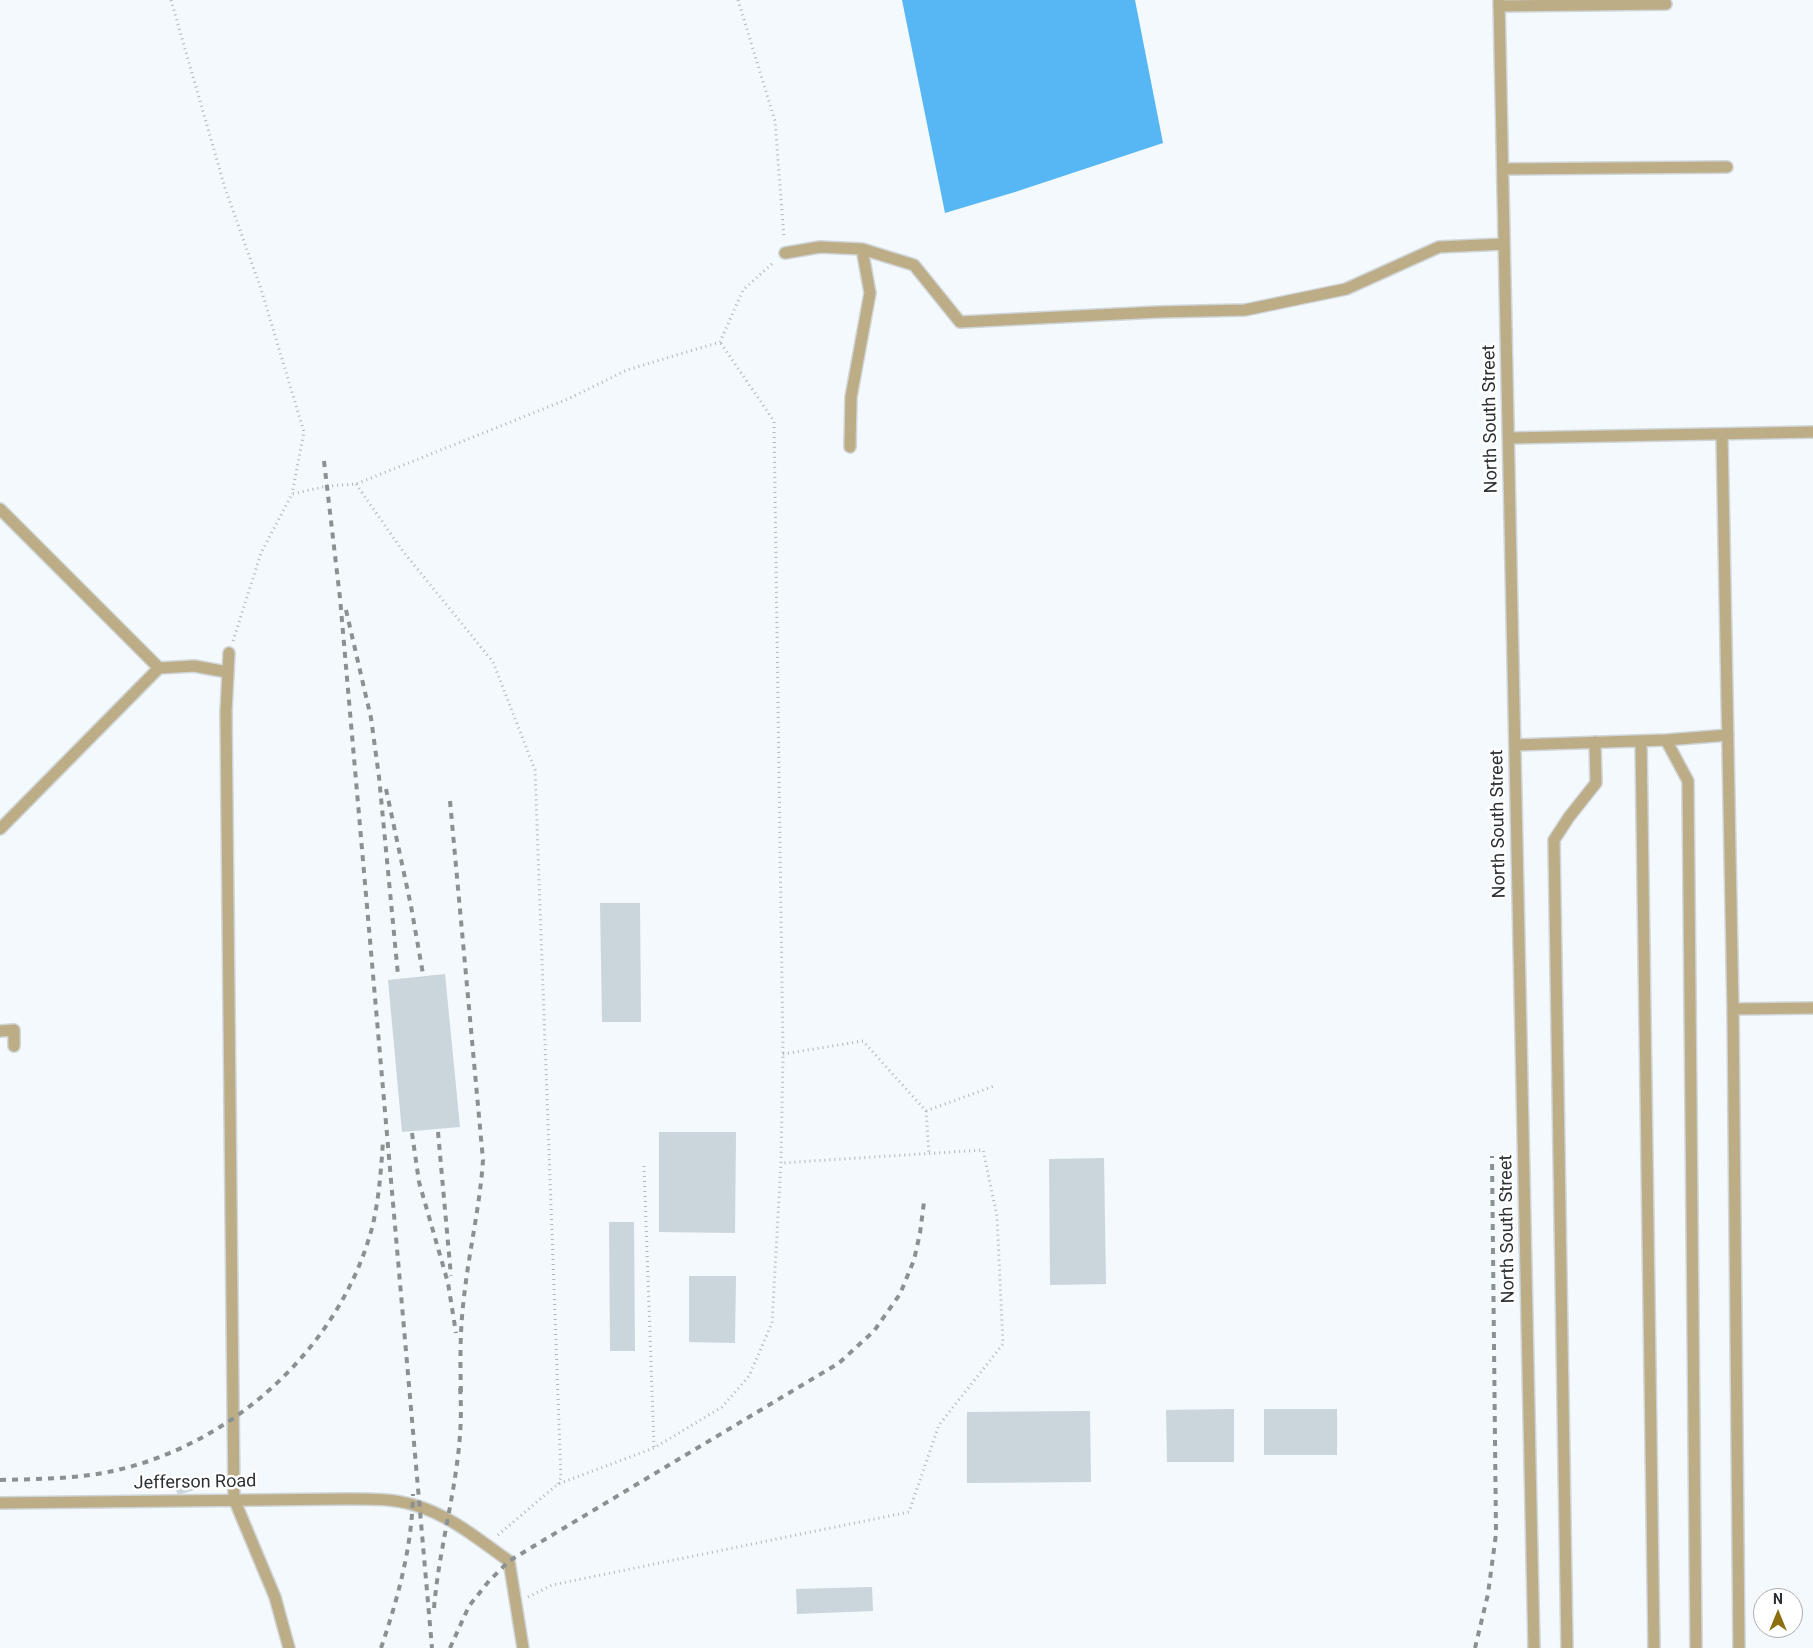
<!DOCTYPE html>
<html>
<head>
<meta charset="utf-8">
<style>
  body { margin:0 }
  #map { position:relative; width:1813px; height:1648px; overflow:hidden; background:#f3f9fd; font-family:Roboto,sans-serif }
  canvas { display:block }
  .north { position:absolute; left:1753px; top:1588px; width:50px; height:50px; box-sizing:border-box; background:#fff; border:1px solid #abacad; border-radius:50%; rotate:0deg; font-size:14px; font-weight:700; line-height:20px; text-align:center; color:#2d3033 }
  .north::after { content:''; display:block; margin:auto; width:18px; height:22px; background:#8d6f12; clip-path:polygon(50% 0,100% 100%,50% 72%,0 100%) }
</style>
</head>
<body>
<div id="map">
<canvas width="1813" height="1648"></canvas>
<div class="north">N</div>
</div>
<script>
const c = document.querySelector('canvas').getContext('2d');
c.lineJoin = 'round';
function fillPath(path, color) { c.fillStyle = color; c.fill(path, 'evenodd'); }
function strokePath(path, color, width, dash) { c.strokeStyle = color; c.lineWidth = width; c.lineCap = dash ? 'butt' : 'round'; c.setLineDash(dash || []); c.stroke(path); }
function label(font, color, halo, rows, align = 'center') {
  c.font = font + ' Roboto,sans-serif'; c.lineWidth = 5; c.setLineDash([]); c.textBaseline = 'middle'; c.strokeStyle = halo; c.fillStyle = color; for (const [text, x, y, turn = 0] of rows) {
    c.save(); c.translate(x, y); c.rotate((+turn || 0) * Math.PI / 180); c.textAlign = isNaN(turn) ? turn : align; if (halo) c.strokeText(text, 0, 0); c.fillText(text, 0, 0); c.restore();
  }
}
fillPath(new Path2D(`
  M 902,0 L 1135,0 L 1163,143 L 1015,192 L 945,213 Z`), '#57b7f4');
fillPath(new Path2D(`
  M 600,903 L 640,903 L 641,1022 L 602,1022 Z
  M 445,974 L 460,1127 L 402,1132 L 388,980 Z
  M 659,1132 L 736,1132 L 735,1233 L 659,1232 Z
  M 1104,1158 L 1106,1284 L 1050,1285 L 1049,1159 Z
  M 609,1222 L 634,1222 L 635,1351 L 610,1351 Z
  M 689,1276 L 736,1276 L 735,1343 L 689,1342 Z
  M 1234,1409 L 1234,1462 L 1167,1462 L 1166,1410 Z
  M 1264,1409 L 1337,1409 L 1337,1455 L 1264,1455 Z
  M 1090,1411 L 1091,1482 L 967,1483 L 967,1412 Z
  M 198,1475 L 204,1487 L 178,1495 L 173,1484 Z
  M 872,1587 L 873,1611 L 797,1614 L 796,1589 Z`), '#cbd5dc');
const lane = new Path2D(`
  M 1499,0 L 1534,1648
  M 1499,6 L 1666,4
  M 1503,169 L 1727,167
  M 785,253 L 820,247 L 862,249 L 914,265 L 960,322 L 1158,312 L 1245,310 L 1346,289 L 1439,247 L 1504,244
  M 1722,434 L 1733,1009 L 1813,1008
  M 1509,438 L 1813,432
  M 850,447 L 851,397 L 870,293 L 862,249
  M 0,509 L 159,668
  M 229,653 L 226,712 L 234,1499 L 275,1597 L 289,1648
  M 1666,740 L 1688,781 L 1696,1648
  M 1641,741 L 1654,1648
  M 1515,745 L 1666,740 L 1728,735
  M 0,829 L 159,668 L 194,666 L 227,672
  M 1733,1009 L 1739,1648
  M 0,1031 L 14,1030 L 14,1046
  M 0,1503 L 342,1499 C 366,1499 391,1498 414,1505 C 450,1515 479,1540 509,1561 L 523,1648
  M 1567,1648 L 1554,840 L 1569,817 L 1596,783 L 1595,742`);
strokePath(lane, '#cfd5d9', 14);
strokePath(new Path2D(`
  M 171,0 L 225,188 L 261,289 L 304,432 L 292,494
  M 738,0 L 775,121 L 784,238
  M 356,484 L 402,550 L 493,662 L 535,770 L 561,1478 L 558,1484
  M 233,641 L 261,553 L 292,494 L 328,486 L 356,484 L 568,399 L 627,370 L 720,342 L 743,290 L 774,262
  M 783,1054 L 863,1041 L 926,1111 L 929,1153
  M 926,1111 L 994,1086
  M 644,1166 L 654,1447
  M 498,1535 L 558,1484 L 654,1448 L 722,1407 L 749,1376 L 772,1323 L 781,1163 L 783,1054 L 774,421 L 720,342
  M 528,1597 L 552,1585 L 909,1512 L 939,1425 L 1003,1344 L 997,1216 L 983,1150 L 781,1163`), '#b1b6ba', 3, [1, 4]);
strokePath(lane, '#bdad86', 11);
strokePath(new Path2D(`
  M 324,461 L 340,598 L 432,1648
  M 346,610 L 371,718 L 379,777 L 398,975
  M 386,789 L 411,906 L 423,974
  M 450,801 L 483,1160 C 480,1206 469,1251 464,1297 C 460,1329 460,1361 461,1393
  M 438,1132 L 451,1276
  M 412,1133 L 419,1182 L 448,1283 L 456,1333
  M 0,1480 C 38,1479 76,1479 113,1471 C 233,1445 340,1347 372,1228 C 379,1200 381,1170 383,1141
  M 434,1608 C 440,1535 466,1462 460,1388
  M 381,1648 C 398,1598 412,1547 413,1494
  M 450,1648 L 469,1606 L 489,1581 L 509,1561 L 839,1363 L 874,1331 L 900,1294 L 914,1260 L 920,1233 L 924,1202
  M 1475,1648 L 1488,1594 L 1496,1534 L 1492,1156`), '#8b9093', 4, [6, 6]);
label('18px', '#2d3033', '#fff', [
  ["North South Street",1491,419,-91],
  ["North South Street",1499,824,-91],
  ["North South Street",1508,1229,-91],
  ["Jefferson Road",195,1483,-1]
]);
</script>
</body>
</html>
